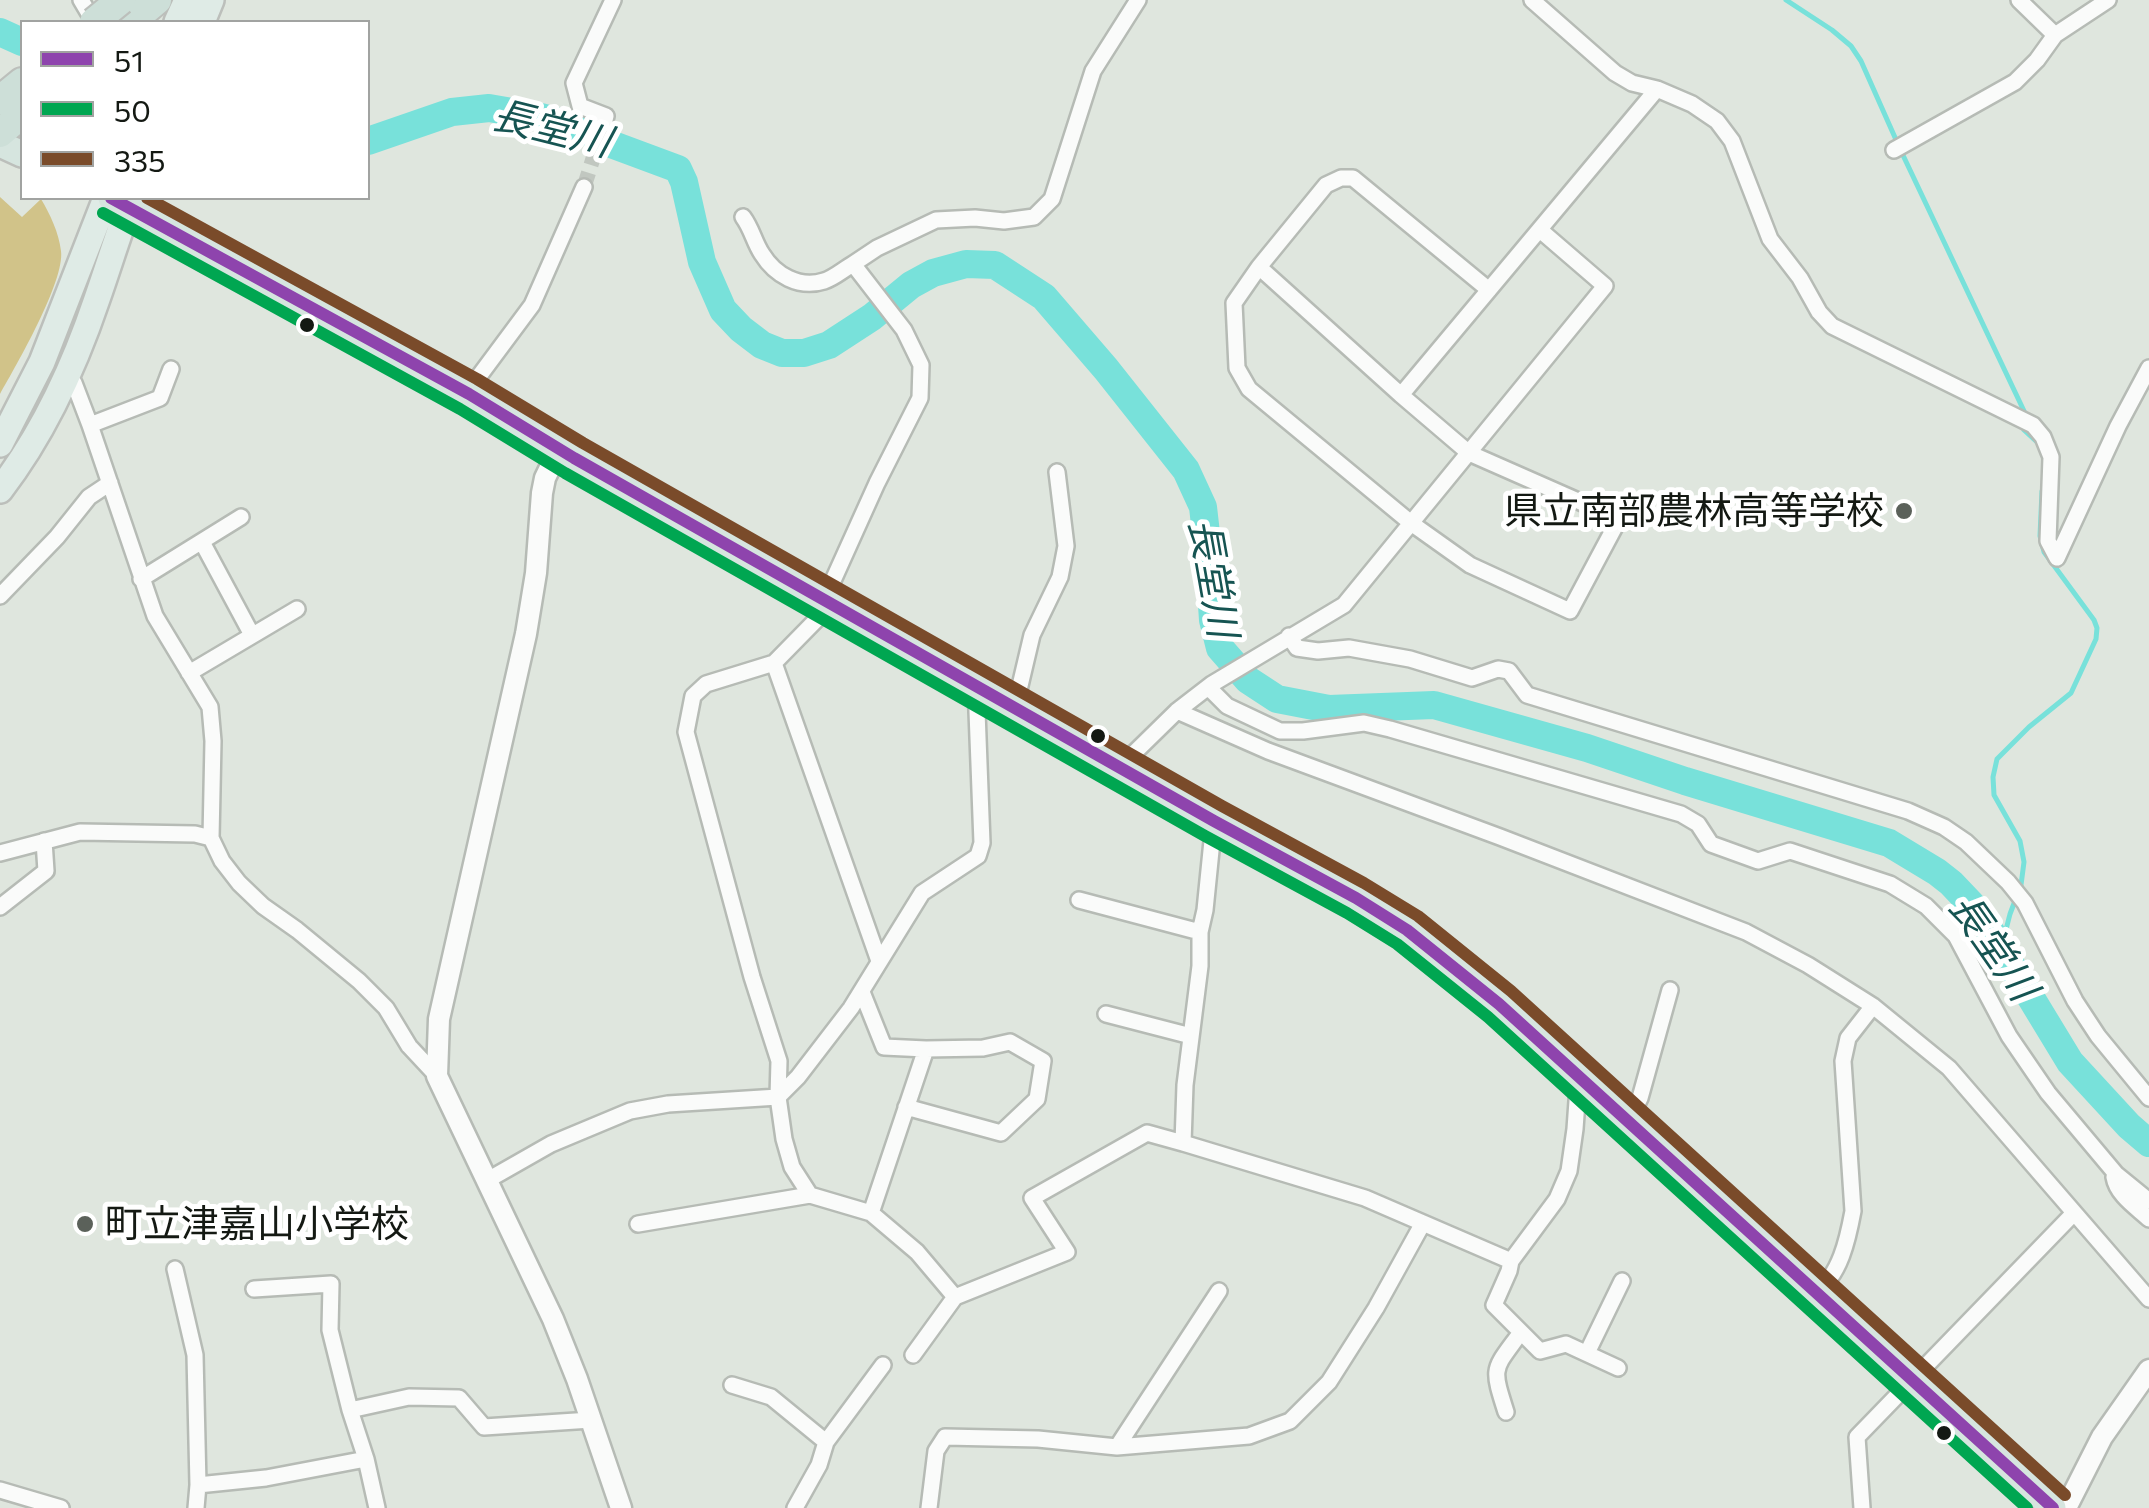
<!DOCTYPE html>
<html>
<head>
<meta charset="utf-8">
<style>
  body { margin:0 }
  #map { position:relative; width:2149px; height:1508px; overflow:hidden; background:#dfe6de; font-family:Commissioner,sans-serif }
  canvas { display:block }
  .legend { position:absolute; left:20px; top:20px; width:350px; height:180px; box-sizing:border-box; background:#fff; border:2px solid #a1a3a1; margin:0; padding:12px 18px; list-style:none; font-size:30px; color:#141913 }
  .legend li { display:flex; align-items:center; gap:20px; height:50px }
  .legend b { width:50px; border:2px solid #a1a3a1 }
</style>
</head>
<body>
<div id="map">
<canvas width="2149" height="1508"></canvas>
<ul class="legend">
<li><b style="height:12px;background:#8e44ad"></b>51</li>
<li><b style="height:12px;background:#00a651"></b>50</li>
<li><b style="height:12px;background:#7a4b2a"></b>335</li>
</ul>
</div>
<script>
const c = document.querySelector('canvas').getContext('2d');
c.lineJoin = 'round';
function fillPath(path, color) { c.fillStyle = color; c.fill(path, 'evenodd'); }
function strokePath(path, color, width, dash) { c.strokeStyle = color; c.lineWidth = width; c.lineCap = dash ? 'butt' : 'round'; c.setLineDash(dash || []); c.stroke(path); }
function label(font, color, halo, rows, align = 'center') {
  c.font = font + ' Commissioner,"Noto Sans JP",sans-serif'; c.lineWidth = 10; c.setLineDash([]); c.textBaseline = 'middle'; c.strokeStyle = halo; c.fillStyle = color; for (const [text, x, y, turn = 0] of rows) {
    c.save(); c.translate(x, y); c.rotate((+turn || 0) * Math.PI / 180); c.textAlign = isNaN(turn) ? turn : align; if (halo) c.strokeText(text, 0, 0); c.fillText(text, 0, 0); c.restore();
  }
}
fillPath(new Path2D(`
  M 0,197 L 22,217 L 41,199 C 50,214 59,233 61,251 C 65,281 16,366 0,394 Z`), '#d1c389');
strokePath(new Path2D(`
  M 1786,0 L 1832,30 L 1851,46 L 1861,61 L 1901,151 L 2024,411
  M 2024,430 L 2037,442
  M 2001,949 L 2010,914 L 2021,885 L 2024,862 L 2020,841 L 1994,795 L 1993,777 L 1997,759 L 2029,727 L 2071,693 L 2096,639 L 2097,628 L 2094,620 L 2044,552 L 2040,536 L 2042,491`), '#78e1da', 5);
strokePath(new Path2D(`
  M 0,32 L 22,42
  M 368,141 L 452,112 L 489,108 L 541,117 L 581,128 L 608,143 L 678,169 L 684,182 L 702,262 L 723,310 L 741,329 L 762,345 L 782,353 L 804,353 L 829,345 L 872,317 L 911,285 L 933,273 L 966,264 L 995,265 L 1044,297 L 1106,369 L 1186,470 L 1203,507 L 1209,560 L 1213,620 L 1220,648 L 1248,680 L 1277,699 L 1329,709 L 1434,705 L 1587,748 L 1685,781 L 1889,843 L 1937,872 L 1951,883 L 1971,904 L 1991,932 L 2070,1062 L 2129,1126 L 2149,1143`), '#78e1da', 28);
strokePath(new Path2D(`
  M 584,187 L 604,124`), '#c1c7c0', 15, [15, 8]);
const minor = new Path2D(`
  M 81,0 L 94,22
  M 1532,0 L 1615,73 L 1632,83 L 1657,89 L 1692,104 L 1717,121 L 1732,141 L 1770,239 L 1800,278 L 1819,312 L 1832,326 L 2033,425 L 2043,437 L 2051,457 L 2048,541 L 2057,558
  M 2019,0 L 2055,35 L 2108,0
  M 604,124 L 606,116 L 580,106 L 574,83 L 613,0
  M 1894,150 L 2015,82 L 2037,60 L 2055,35
  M 743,217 C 752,229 754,242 762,254 C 775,275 799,289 824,281 C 834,278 844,269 853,264
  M 1259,267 L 1401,395
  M 1489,290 L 1353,178 L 1341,178 L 1326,185 L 1259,267 L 1234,303 L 1237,368 L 1249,389 L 1411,523 L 1470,565 L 1570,611 L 1619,519 L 1469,453 L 1401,395 L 1657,89
  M 67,376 L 74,383 L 90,425 L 155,616 L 210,707 L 213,741 L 211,838 L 222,861 L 239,883 L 263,906 L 297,930 L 359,981 L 386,1008 L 409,1046 L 437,1076
  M 469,394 L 474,383 L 532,305 L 584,187
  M 90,425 L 160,398 L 171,369
  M 202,542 L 252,635
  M 2057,558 L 2118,426 L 2149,368
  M 141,579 L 241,517
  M 0,596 L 57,537 L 89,497 L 110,483
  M 1289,636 L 1297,648 L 1318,651 L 1349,648 L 1410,659 L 1472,678 L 1498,669 L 1509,671 L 1527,695 L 1908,811 L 1944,827 L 1966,842 L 2008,882 L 2025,903 L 2075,1001 L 2098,1036 L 2149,1098
  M 774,663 L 879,961
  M 189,673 L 297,609
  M 1208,687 L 1227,706 L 1280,731 L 1303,731 L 1364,723 L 1390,729 L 1681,814 L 1698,824 L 1711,844 L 1758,861 L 1790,851 L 1890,884 L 1926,906 L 1956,936 L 2009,1036 L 2048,1093 L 2116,1174 L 2149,1201
  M 1015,707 L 1032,635 L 1060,577 L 1066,546 L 1057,472
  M 1177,711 L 1268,751 L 1500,837 L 1746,932 L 1808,965 L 1873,1006 L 1949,1068 L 2149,1299
  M 1123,769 L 1129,758 L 1177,711 L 1212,684 L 1344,605 L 1605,286 L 1540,230
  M 1214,821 L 1205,910 L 1200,932 L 1200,966 L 1185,1085 L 1183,1143 L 1365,1198 L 1511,1261 L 1557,1199 L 1569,1171 L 1575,1129 L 1578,1087 L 1584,1081
  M 0,853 L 80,832 L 195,834 L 211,838
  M 1079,900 L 1200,932
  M 0,907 L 46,871 L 44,841
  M 862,992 L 884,1047 L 926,1049
  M 1106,1014 L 1191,1036
  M 1629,1121 L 1640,1098 L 1670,990
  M 2116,1174 L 2114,1177 C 2117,1195 2136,1207 2149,1219
  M 486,1181 L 551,1144 L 630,1111 L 668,1104 L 778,1097 L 779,1061 L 752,977 L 686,732 L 693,696 L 706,684 L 774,663 L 824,612 L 825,598 L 831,585 L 877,483 L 920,398 L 921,365 L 904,330 L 853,264 L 877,248 L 936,220 L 975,218 L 1004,221 L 1034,217 L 1052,199 L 1093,71 L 1138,0
  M 871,1213 L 926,1049 L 983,1048 L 1010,1042 L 1043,1061 L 1037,1099 L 1001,1133 L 906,1107
  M 638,1224 L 810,1195
  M 1511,1261 L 1509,1271 L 1494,1305 L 1540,1351 L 1566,1344 L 1618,1368
  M 175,1269 L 195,1355 L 198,1485 L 196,1508
  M 254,1289 L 331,1284 L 330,1330 L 350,1410
  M 1815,1292 C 1840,1277 1848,1238 1853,1211 L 1843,1061 L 1848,1038 L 1873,1006
  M 955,1297 L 1067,1252 L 1032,1198 L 1147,1133 L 1183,1143
  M 1587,1353 L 1622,1281
  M 913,1355 L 955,1297 L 917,1252 L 871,1213 L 810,1195 L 792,1167 L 784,1139 L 778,1097 L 798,1077 L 851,1008 L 922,893 L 978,856 L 982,843 L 976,685
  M 732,1385 L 771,1397 L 826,1442
  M 1506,1412 C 1491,1365 1493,1371 1521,1332
  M 1117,1447 L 1219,1291
  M 198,1485 L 266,1478 L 366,1459
  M 0,1490 L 61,1508
  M 377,1508 L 366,1459 L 350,1410 L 409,1397 L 459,1398 L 484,1427 L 591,1420
  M 795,1508 L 819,1465 L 826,1442 L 883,1365
  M 929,1508 L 936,1451 L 945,1437 L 1038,1439 L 1117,1447 L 1249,1436 L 1290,1421 L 1329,1382 L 1376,1308 L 1423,1223
  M 1862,1508 L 1857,1437 L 2074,1213`);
const tertiary = new Path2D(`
  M 559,449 L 545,478 L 542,493 L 536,573 L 526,634 L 439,1019 L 437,1076 L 553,1319 L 577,1379 L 621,1508
  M 2066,1508 L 2102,1437 L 2149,1370`);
const primary = new Path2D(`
  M 177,22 L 187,0
  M 202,22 L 211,0
  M 0,444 L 42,362 L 106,198
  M 0,490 C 44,433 74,367 97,299 C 109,265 119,231 132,198`);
const trunk = new Path2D(`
  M 0,144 L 22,154
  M 111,198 L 469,394 L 574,458 L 1214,821 L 1356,898 L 1407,930 L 1499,1004 L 2053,1508`);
const motorway = new Path2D(`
  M 131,22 L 157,0
  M 0,100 L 22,82
  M 0,133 L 22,114`);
strokePath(minor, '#b6bbb5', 20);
strokePath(tertiary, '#b6bbb5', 25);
strokePath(primary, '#bcbfbb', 30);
strokePath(trunk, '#bcbfbb', 30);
strokePath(motorway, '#bcbfbb', 32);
strokePath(minor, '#fafbfa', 15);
strokePath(tertiary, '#fafbfa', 20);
strokePath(primary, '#dfebe6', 25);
strokePath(trunk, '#d6e5df', 25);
strokePath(motorway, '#cddfd8', 28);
const motorwayBridge = new Path2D(`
  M 94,22 L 121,0`);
strokePath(motorwayBridge, '#bcbfbb', 32, []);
strokePath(motorwayBridge, '#cddfd8', 28);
strokePath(new Path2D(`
  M 111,198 L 469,394 L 574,458 L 1214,821 L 1356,898 L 1407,930 L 1499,1004 L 2053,1508`), '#8e44ad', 12);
strokePath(new Path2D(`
  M 103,213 L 460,409 L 565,473 L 1205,836 L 1347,913 L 1397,944 L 1488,1017 L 2027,1508`), '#00a651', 12);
strokePath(new Path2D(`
  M 147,198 L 477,379 L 583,443 L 1222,806 L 1364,883 L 1418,916 L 1511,991 L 2065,1495`), '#7a4b2a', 12);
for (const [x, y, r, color] of [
  [307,325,9,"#141913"],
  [1904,511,10,"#5b615a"],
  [1098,736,9,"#141913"],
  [85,1224,10,"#5b615a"],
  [1944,1433,9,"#141913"]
]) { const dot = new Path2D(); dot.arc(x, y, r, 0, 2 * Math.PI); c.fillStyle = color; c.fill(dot); strokePath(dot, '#fff', 4); }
label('38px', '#141913', '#fff', [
  ["県立南部農林高等学校",1884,511],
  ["町立津嘉山小学校",105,1224,"left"]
], 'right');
label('italic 40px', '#165452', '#fff', [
  ["長堂川",552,129,14],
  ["長堂川",1213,578,80],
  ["長堂川",1993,947,55]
]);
</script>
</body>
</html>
